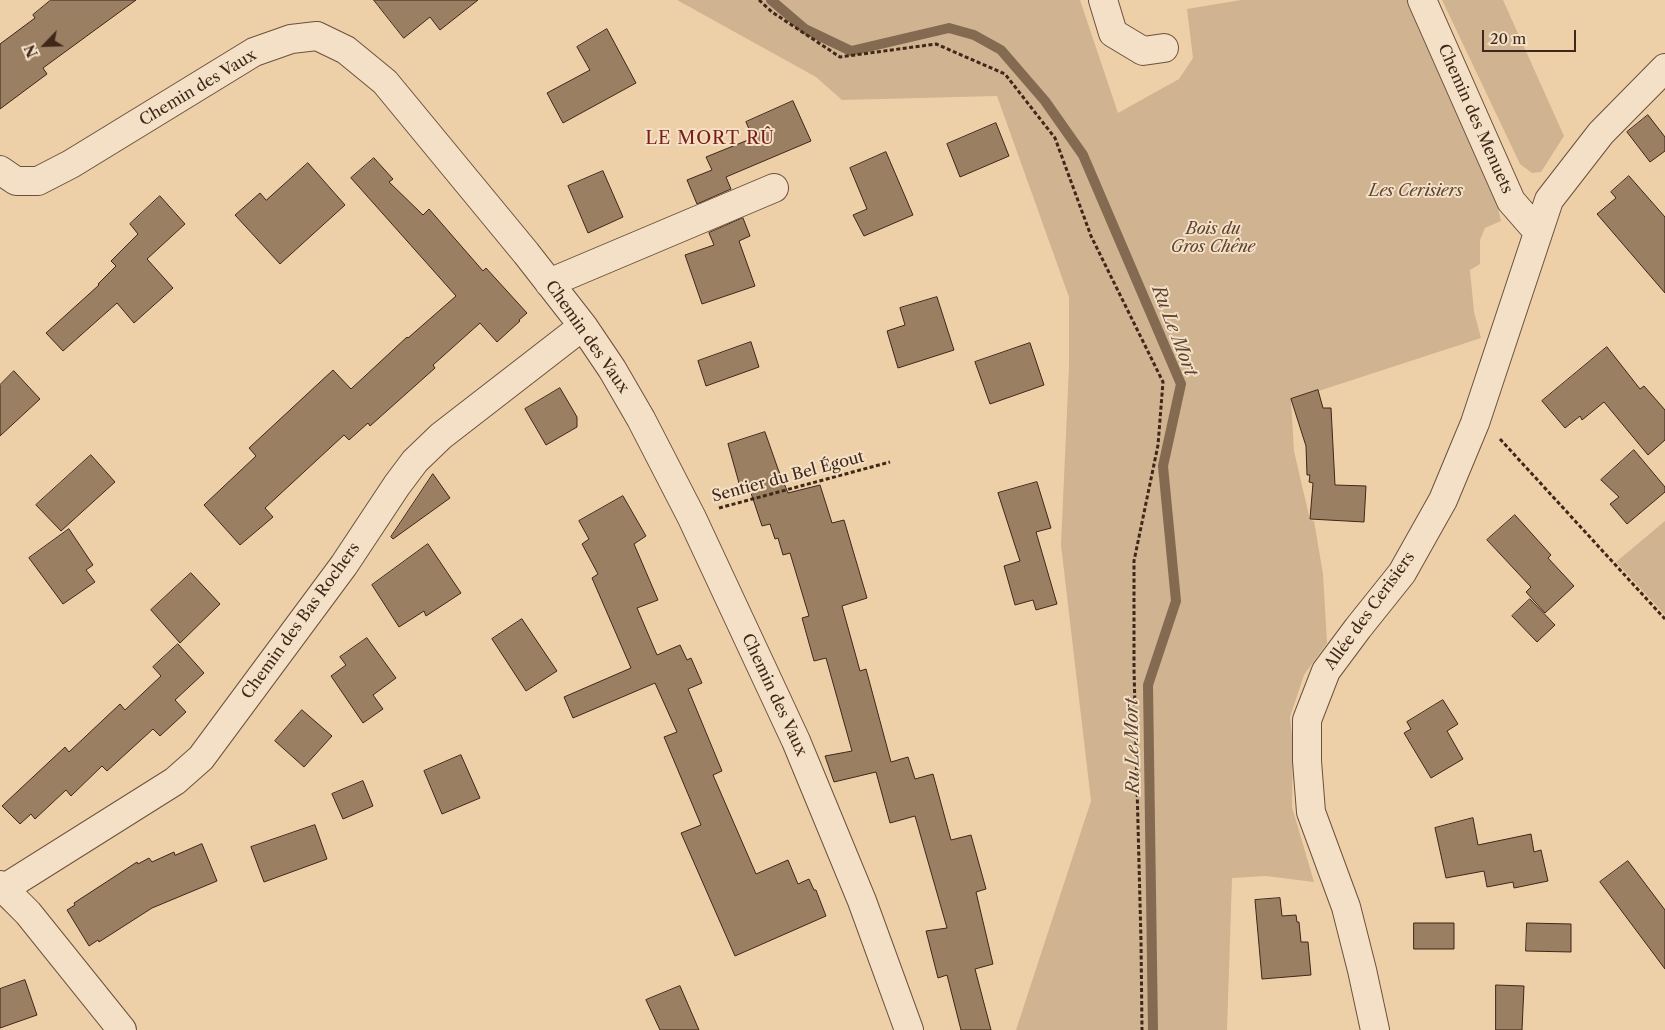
<!DOCTYPE html>
<html>
<head>
<meta charset="utf-8">
<style>
  body { margin:0 }
  #map { position:relative; width:1665px; height:1030px; overflow:hidden; background:#eed0a8; font-family:"Libre Caslon Text",serif }
  canvas { display:block }
  .north { position:absolute; left:20px; top:20px; width:50px; height:50px; -webkit-text-stroke:4px #f4e0c6; paint-order:stroke; rotate:246deg; font-size:14px; font-weight:700; line-height:20px; text-align:center; color:#3f2719 }
  .north::after { content:''; display:block; margin:auto; width:18px; height:22px; background:#3f2719; clip-path:polygon(50% 0,100% 100%,50% 72%,0 100%) }
  .scale { position:absolute; left:1482px; top:30px; width:94px; height:22px; box-sizing:border-box; border:2px solid #3f2719; border-top:0; padding-left:6px; font-size:15px; line-height:18px; white-space:nowrap; color:#3f2719; -webkit-text-stroke:4px #f4e0c6; paint-order:stroke }
</style>
</head>
<body>
<div id="map">
<canvas width="1665" height="1030"></canvas>
<div class="north">N</div>
<div class="scale">20 m</div>
</div>
<script>
const c = document.querySelector('canvas').getContext('2d');
c.lineJoin = 'round';
function fillPath(path, color) { c.fillStyle = color; c.fill(path, 'evenodd'); }
function strokePath(path, color, width, dash) { c.strokeStyle = color; c.lineWidth = width; c.lineCap = dash ? 'butt' : 'round'; c.setLineDash(dash || []); c.stroke(path); }
function label(font, color, halo, rows, align = 'center') {
  c.font = font + ' "Libre Caslon Text",serif'; c.lineWidth = 4; c.setLineDash([]); c.textBaseline = 'middle'; c.strokeStyle = halo; c.fillStyle = color; for (const [text, x, y, turn = 0] of rows) {
    c.save(); c.translate(x, y); c.rotate((+turn || 0) * Math.PI / 180); c.textAlign = isNaN(turn) ? turn : align; if (halo) c.strokeText(text, 0, 0); c.fillText(text, 0, 0); c.restore();
  }
}
fillPath(new Path2D(`
  M 677,0 L 1080,0 L 1118,113 L 1179,79 L 1193,58 L 1187,9 L 1241,0 L 1413,0 L 1492,182 L 1501,221 L 1485,228 L 1480,240 L 1480,264 L 1470,270 L 1474,312 L 1481,338 L 1291,400 L 1294,451 L 1310,520 L 1314,521 L 1323,574 L 1327,643 L 1304,675 L 1290,717 L 1293,745 L 1292,807 L 1314,882 L 1266,876 L 1232,878 L 1227,1030 L 1016,1030 L 1091,801 L 1061,545 L 1069,366 L 1069,297 L 997,96 L 842,100 L 816,77 Z
  M 1442,0 L 1503,0 L 1564,136 L 1541,172 L 1532,173 L 1520,164 Z
  M 1665,521 L 1665,615 L 1616,562 Z`), '#d0b390');
strokePath(new Path2D(`
  M 771,0 L 805,29 L 851,51 L 949,28 L 974,35 L 1001,50 L 1045,101 L 1083,155 L 1181,384 L 1163,466 L 1176,601 L 1148,685 L 1153,1030`), '#846a51', 10);
const building = new Path2D(`
  M 51,0 L 136,0 L 43,68 L 47,74 L 0,109 L 0,44 L 35,18 L 33,15 Z
  M 374,0 L 478,0 L 440,30 L 430,17 L 404,38 Z
  M 607,29 L 636,83 L 563,123 L 547,93 L 590,70 L 577,47 Z
  M 793,101 L 811,141 L 726,177 L 731,189 L 697,204 L 687,180 L 712,170 L 706,157 L 753,138 L 746,122 Z
  M 1648,115 L 1665,137 L 1665,151 L 1650,162 L 1627,132 Z
  M 996,123 L 1009,156 L 960,177 L 947,144 Z
  M 886,152 L 913,215 L 864,236 L 853,215 L 867,209 L 850,168 Z
  M 374,158 L 393,179 L 389,182 L 423,215 L 429,209 L 483,271 L 486,268 L 527,313 L 519,320 L 520,321 L 497,342 L 480,323 L 433,365 L 435,368 L 370,426 L 368,423 L 349,440 L 344,435 L 265,508 L 273,517 L 240,545 L 204,505 L 256,456 L 249,448 L 333,370 L 351,389 L 407,337 L 408,338 L 456,296 L 351,178 Z
  M 308,163 L 345,205 L 280,264 L 235,215 L 260,193 L 266,200 Z
  M 603,171 L 623,217 L 588,233 L 568,186 Z
  M 1629,176 L 1665,217 L 1665,293 L 1597,214 L 1616,198 L 1611,192 Z
  M 160,196 L 185,224 L 147,259 L 173,288 L 134,323 L 117,303 L 63,351 L 46,333 L 99,285 L 98,284 L 116,266 L 111,261 L 138,234 L 130,224 Z
  M 743,218 L 750,236 L 739,241 L 755,286 L 702,304 L 685,255 L 714,245 L 709,233 Z
  M 937,297 L 954,350 L 898,368 L 887,331 L 905,325 L 900,308 Z
  M 751,342 L 759,367 L 706,386 L 698,361 Z
  M 1030,343 L 1044,385 L 990,404 L 975,362 Z
  M 1607,347 L 1640,389 L 1644,386 L 1665,410 L 1665,440 L 1648,455 L 1604,402 L 1582,420 L 1580,416 L 1565,428 L 1542,401 Z
  M 14,371 L 40,399 L 0,436 L 0,385 Z
  M 560,388 L 577,417 L 577,427 L 546,445 L 525,409 Z
  M 1318,390 L 1323,408 L 1331,408 L 1335,485 L 1366,486 L 1364,522 L 1310,519 L 1313,483 L 1309,482 L 1310,475 L 1307,475 L 1306,446 L 1291,399 Z
  M 765,432 L 778,469 L 788,493 L 820,485 L 832,523 L 844,520 L 867,598 L 842,606 L 860,671 L 866,669 L 891,762 L 908,757 L 915,779 L 933,774 L 951,840 L 971,835 L 986,889 L 976,892 L 993,964 L 975,969 L 991,1030 L 961,1030 L 947,975 L 938,978 L 926,931 L 947,928 L 915,816 L 890,823 L 876,772 L 834,782 L 825,756 L 852,751 L 826,658 L 814,661 L 802,618 L 809,616 L 790,553 L 783,555 L 778,538 L 775,539 L 770,524 L 762,526 L 747,481 L 739,483 L 728,444 Z
  M 1634,450 L 1665,487 L 1665,492 L 1627,524 L 1610,504 L 1619,497 L 1601,480 Z
  M 91,455 L 115,482 L 61,531 L 36,505 Z
  M 433,474 L 450,498 L 393,539 L 391,537 Z
  M 1037,482 L 1051,528 L 1036,532 L 1057,604 L 1036,610 L 1033,600 L 1015,605 L 1004,566 L 1020,561 L 998,493 Z
  M 623,496 L 646,536 L 634,544 L 658,600 L 637,608 L 657,655 L 680,645 L 687,660 L 691,658 L 702,683 L 688,689 L 722,771 L 713,775 L 756,874 L 788,860 L 798,884 L 809,879 L 814,890 L 816,890 L 826,916 L 735,956 L 681,833 L 701,825 L 664,737 L 677,732 L 655,683 L 573,718 L 564,697 L 631,668 L 592,578 L 598,574 L 582,544 L 589,539 L 579,521 Z
  M 1515,515 L 1551,555 L 1548,558 L 1574,586 L 1545,613 L 1526,592 L 1531,587 L 1487,540 Z
  M 69,529 L 93,565 L 86,570 L 95,582 L 63,604 L 29,558 Z
  M 428,544 L 461,593 L 426,616 L 424,611 L 399,627 L 372,585 Z
  M 191,573 L 220,604 L 180,643 L 151,610 Z
  M 1530,599 L 1555,625 L 1537,642 L 1512,616 Z
  M 522,619 L 557,671 L 526,691 L 492,639 Z
  M 367,638 L 396,678 L 373,695 L 383,709 L 363,723 L 331,676 L 346,665 L 340,657 Z
  M 178,644 L 204,673 L 175,700 L 186,712 L 160,736 L 153,729 L 107,771 L 102,766 L 71,796 L 66,790 L 35,819 L 31,814 L 20,824 L 2,806 L 65,747 L 69,752 L 120,704 L 125,710 L 161,676 L 153,667 Z
  M 1443,700 L 1458,724 L 1447,731 L 1463,759 L 1431,778 L 1404,733 L 1411,729 L 1407,722 Z
  M 302,710 L 332,736 L 304,767 L 275,741 Z
  M 461,755 L 480,798 L 442,814 L 424,771 Z
  M 363,781 L 373,806 L 343,819 L 332,794 Z
  M 1473,818 L 1478,845 L 1531,834 L 1534,852 L 1541,850 L 1548,881 L 1514,888 L 1513,882 L 1487,887 L 1484,871 L 1446,878 L 1435,828 Z
  M 315,825 L 327,859 L 264,882 L 251,847 Z
  M 202,844 L 217,881 L 152,908 L 99,942 L 98,940 L 89,946 L 67,910 L 75,905 L 74,903 L 137,862 L 138,864 L 149,858 L 152,862 L 174,852 L 175,855 Z
  M 1628,861 L 1665,910 L 1665,969 L 1600,882 Z
  M 1280,898 L 1282,916 L 1296,915 L 1297,922 L 1299,922 L 1301,942 L 1308,942 L 1311,975 L 1262,979 L 1255,900 Z
  M 1414,923 L 1454,923 L 1454,949 L 1414,949 Z
  M 1527,923 L 1571,924 L 1571,952 L 1526,951 Z
  M 25,980 L 37,1015 L 0,1028 L 0,989 Z
  M 1496,985 L 1524,986 L 1522,1030 L 1496,1030 Z
  M 680,986 L 699,1030 L 660,1030 L 646,1000 Z`);
fillPath(building, '#9a7f63');
strokePath(building, '#3f2719', 1);
const minor = new Path2D(`
  M 1103,0 L 1113,33 L 1143,51 L 1164,48
  M 1422,0 L 1511,201 L 1538,232
  M 0,170 L 16,181 L 38,181 L 71,164 L 254,52 L 291,39 L 317,36 L 346,50 L 385,82 L 526,253 L 583,326 L 612,369 L 641,419 L 692,518 L 796,741 L 862,901 L 909,1030
  M 549,283 L 774,188
  M 0,885 L 28,913 L 122,1030
  M 0,891 L 175,781 L 201,758 L 344,565 L 397,485 L 415,461 L 441,436 L 583,326
  M 1375,1030 L 1362,970 L 1346,907 L 1311,812 L 1307,761 L 1307,720 L 1326,671 L 1358,628 L 1402,573 L 1443,500 L 1475,423 L 1549,200 L 1601,133 L 1665,68`);
strokePath(minor, '#6b513d', 30);
strokePath(new Path2D(`
  M 759,0 L 772,12 L 840,57 L 936,44 L 1005,74 L 1055,138 L 1091,236 L 1163,382 L 1158,445 L 1134,561 L 1134,669 L 1141,941 L 1142,1030
  M 1500,439 L 1665,619
  M 719,508 L 890,462`), '#3f2719', 3, [4, 2.5]);
strokePath(minor, '#f4e0c6', 28);
label('16px', '#3f2719', '#f4e0c6', [
  ["Chemin des Vaux",198,88,-31],
  ["Chemin des Menuets",1475,119,66],
  ["Chemin des Vaux",587,337,55],
  ["Sentier du Bel Égout",788,477,-15],
  ["Allée des Cerisiers",1370,611,-54],
  ["Chemin des Bas Rochers",301,621,-54],
  ["Chemin des Vaux",774,695,65]
]);
label('italic 16px', '#5c4331', '#f4e0c6', [
  ["Les Cerisiers",1416,191],
  ["Bois du",1213,229],
  ["Gros Chêne",1213,247]
]);
c.letterSpacing = '1px';
label('18px', '#7a1f14', '#f4e0c6', [
  ["LE MORT RÛ",710,139]
]);
c.letterSpacing = '0px';
label('italic 18px', '#5c4330', '#f4e0c6', [
  ["Ru Le Mort",1174,331,69],
  ["Ru Le Mort",1133,746,-91]
]);
</script>
</body>
</html>
